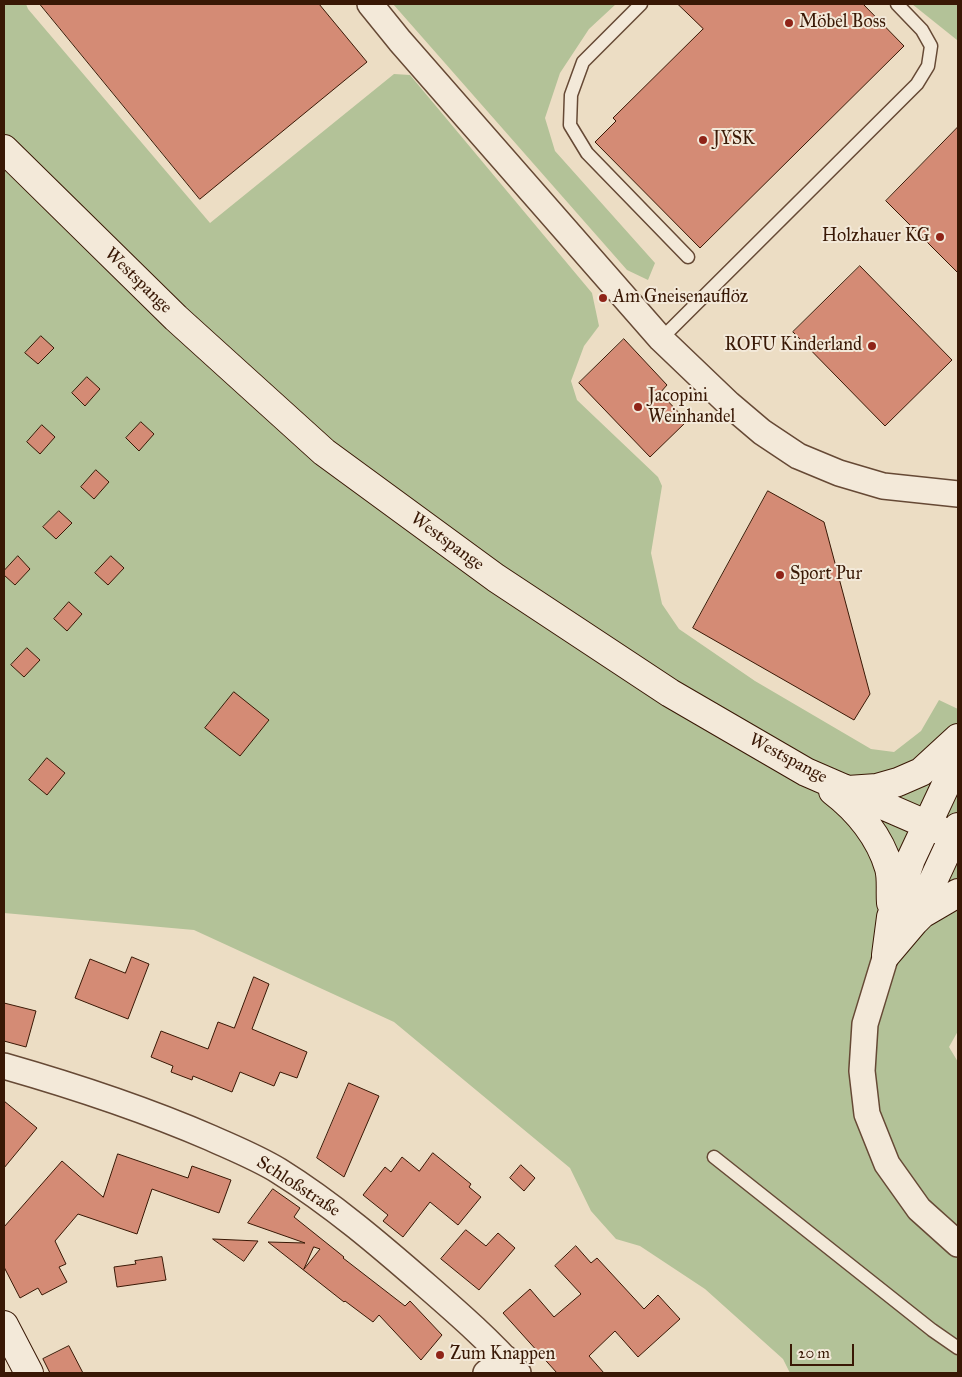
<!DOCTYPE html>
<html>
<head>
<meta charset="utf-8">
<style>
  body { margin:0 }
  #map { position:relative; width:962px; height:1377px; overflow:hidden; background:#ecddc4; font-family:"IM FELL Great Primer",serif }
  canvas { display:block }
  .frame { position:absolute; inset:0; border:5px solid #391805; pointer-events:none }
  .scale { position:absolute; left:790px; top:1344px; width:64px; height:22px; box-sizing:border-box; border:2px solid #391805; border-top:0; padding-left:6px; font-size:15px; line-height:18px; white-space:nowrap; color:#391805; -webkit-text-stroke:4px #f3e9d9; paint-order:stroke }
</style>
</head>
<body>
<div id="map">
<canvas width="962" height="1377"></canvas>
<div class="frame"></div>
<div class="scale">20 m</div>
</div>
<script>
const c = document.querySelector('canvas').getContext('2d');
c.lineJoin = 'round';
function fillPath(path, color) { c.fillStyle = color; c.fill(path, 'evenodd'); }
function strokePath(path, color, width, dash) { c.strokeStyle = color; c.lineWidth = width; c.lineCap = dash ? 'butt' : 'round'; c.setLineDash(dash || []); c.stroke(path); }
function label(font, color, halo, rows, align = 'center') {
  c.font = font + ' "IM FELL Great Primer",serif'; c.lineWidth = 4; c.setLineDash([]); c.textBaseline = 'middle'; c.strokeStyle = halo; c.fillStyle = color; for (const [text, x, y, turn = 0] of rows) {
    c.save(); c.translate(x, y); c.rotate((+turn || 0) * Math.PI / 180); c.textAlign = isNaN(turn) ? turn : align; if (halo) c.strokeText(text, 0, 0); c.fillText(text, 0, 0); c.restore();
  }
}
fillPath(new Path2D(`
  M 4,4 L 26,4 L 28,9 L 210,223 L 394,74 L 410,75 L 592,293 L 599,326 L 584,346 L 571,381 L 577,400 L 658,477 L 662,486 L 651,553 L 662,604 L 679,629 L 755,681 L 871,749 L 894,752 L 921,731 L 939,700 L 958,709 L 958,1031 L 949,1047 L 958,1062 L 958,1373 L 790,1373 L 783,1359 L 705,1289 L 640,1246 L 616,1239 L 591,1211 L 570,1168 L 394,1022 L 194,930 L 4,913 Z
  M 393,4 L 616,4 L 589,29 L 560,73 L 545,118 L 555,151 L 655,263 L 648,280 L 627,270 Z
  M 912,4 L 958,4 L 958,41 L 957,40 Z`), '#b3c298');
const building = new Path2D(`
  M 40,4 L 319,4 L 367,62 L 200,199 Z
  M 678,4 L 863,4 L 904,46 L 700,248 L 595,142 L 616,121 L 613,118 L 703,29 Z
  M 958,127 L 958,273 L 886,201 Z
  M 860,266 L 952,360 L 885,426 L 793,332 Z
  M 41,336 L 54,348 L 38,364 L 25,353 Z
  M 624,339 L 667,385 L 660,393 L 687,421 L 650,457 L 579,383 Z
  M 87,377 L 100,389 L 85,406 L 72,393 Z
  M 141,422 L 154,434 L 139,451 L 126,438 Z
  M 42,425 L 55,437 L 40,454 L 27,442 Z
  M 96,470 L 109,482 L 94,499 L 81,487 Z
  M 768,491 L 824,522 L 870,694 L 854,720 L 693,628 Z
  M 59,511 L 72,523 L 56,539 L 43,527 Z
  M 18,556 L 30,569 L 15,585 L 4,575 L 4,571 Z
  M 111,556 L 124,568 L 108,585 L 95,573 Z
  M 69,602 L 82,614 L 67,631 L 54,619 Z
  M 27,648 L 40,660 L 24,677 L 11,665 Z
  M 234,692 L 269,720 L 240,756 L 205,728 Z
  M 47,758 L 65,773 L 47,795 L 29,780 Z
  M 132,957 L 149,964 L 128,1019 L 75,998 L 90,959 L 125,973 Z
  M 254,977 L 269,984 L 252,1029 L 307,1052 L 297,1078 L 280,1072 L 274,1086 L 240,1072 L 232,1092 L 193,1076 L 192,1080 L 171,1072 L 173,1066 L 151,1057 L 161,1031 L 208,1049 L 218,1022 L 234,1028 Z
  M 4,1003 L 36,1011 L 26,1047 L 4,1041 Z
  M 349,1083 L 379,1096 L 344,1177 L 317,1158 Z
  M 4,1101 L 37,1128 L 4,1168 Z
  M 433,1153 L 471,1184 L 469,1187 L 481,1197 L 458,1225 L 430,1202 L 403,1237 L 383,1221 L 388,1215 L 363,1195 L 385,1167 L 391,1172 L 402,1157 L 419,1171 Z
  M 118,1154 L 188,1178 L 192,1166 L 231,1180 L 219,1213 L 152,1189 L 137,1234 L 78,1214 L 55,1241 L 66,1264 L 59,1267 L 67,1282 L 42,1295 L 38,1288 L 20,1298 L 4,1267 L 4,1227 L 62,1161 L 103,1197 Z
  M 521,1165 L 535,1178 L 524,1191 L 510,1178 Z
  M 273,1189 L 300,1208 L 294,1217 L 344,1257 L 343,1258 L 405,1306 L 410,1301 L 442,1335 L 421,1360 L 379,1315 L 373,1322 L 345,1301 L 344,1302 L 268,1242 L 305,1243 L 248,1223 ZM 314,1247 L 320,1249 L 304,1269 Z
  M 466,1230 L 486,1246 L 498,1233 L 515,1248 L 479,1290 L 441,1259 Z
  M 213,1239 L 258,1241 L 244,1261 Z
  M 576,1246 L 591,1263 L 597,1258 L 644,1309 L 658,1295 L 680,1319 L 638,1357 L 615,1331 L 589,1356 L 604,1373 L 557,1373 L 503,1313 L 530,1289 L 554,1317 L 581,1294 L 555,1266 Z
  M 162,1257 L 166,1280 L 117,1287 L 114,1267 L 136,1264 L 135,1261 Z
  M 69,1346 L 83,1373 L 50,1373 L 43,1359 Z`);
fillPath(building, '#d48b75');
strokePath(building, '#391805', 1);
const lane = new Path2D(`
  M 641,4 L 583,62 L 571,95 L 570,125 L 587,153 L 688,257
  M 661,339 L 917,84 L 928,66 L 931,46 L 922,30 L 897,4
  M 714,1157 L 932,1330 L 958,1348`);
const street = new Path2D(`
  M 370,4 L 400,41 L 661,339 L 729,404 L 762,432 L 798,456 L 839,473 L 883,486 L 958,494
  M 886,955 L 865,1024 L 862,1071 L 867,1114 L 887,1164 L 919,1209 L 958,1244
  M 4,1066 C 74,1086 144,1109 211,1138 C 233,1148 258,1158 279,1171 C 332,1204 381,1246 428,1287 C 459,1314 491,1342 518,1373
  M 486,1373 L 505,1358`);
const secondary = new Path2D(`
  M 4,149 L 176,318 L 324,452 L 496,578 L 670,693 L 806,772 L 958,838
  M 848,790 L 877,788 L 898,782 L 921,772 L 958,738
  M 833,791 C 858,810 880,837 889,868 C 892,878 890,892 891,903
  M 915,921 L 922,914 L 958,893
  M 886,955 L 891,917 L 911,859 L 958,759
  M 886,955 L 914,922 L 958,827
  M 4,1325 L 29,1373`);
strokePath(lane, '#664935', 15);
strokePath(street, '#664935', 28);
strokePath(secondary, '#391805', 30);
strokePath(lane, '#f3e9d9', 12);
strokePath(street, '#f3e9d9', 25);
strokePath(secondary, '#f3e9d9', 28);
for (const [x, y, r, color] of [
  [789,23,5,"#8f2418"],
  [703,140,5,"#8f2418"],
  [940,237,5,"#8f2418"],
  [603,298,5,"#8f2418"],
  [872,346,5,"#8f2418"],
  [638,407,5,"#8f2418"],
  [780,575,5,"#8f2418"],
  [440,1355,5,"#8f2418"]
]) { const dot = new Path2D(); dot.arc(x, y, r, 0, 2 * Math.PI); c.fillStyle = color; c.fill(dot); strokePath(dot, '#f3e9d9', 2); }
label('18px', '#391805', '#f3e9d9', [
  ["Möbel Boss",799,23],
  ["JYSK",713,140],
  ["Holzhauer KG",930,237,"right"],
  ["Am Gneisenauflöz",613,298],
  ["ROFU Kinderland",862,346,"right"],
  ["Jacopini",648,397],
  ["Weinhandel",648,418],
  ["Sport Pur",790,575],
  ["Zum Knappen",450,1355]
], 'left');
label('18px', '#391805', '#f3e9d9', [
  ["Westspange",138,281,44],
  ["Westspange",447,542,36],
  ["Westspange",788,759,28],
  ["Schloßstraße",298,1187,33]
]);
</script>
</body>
</html>
